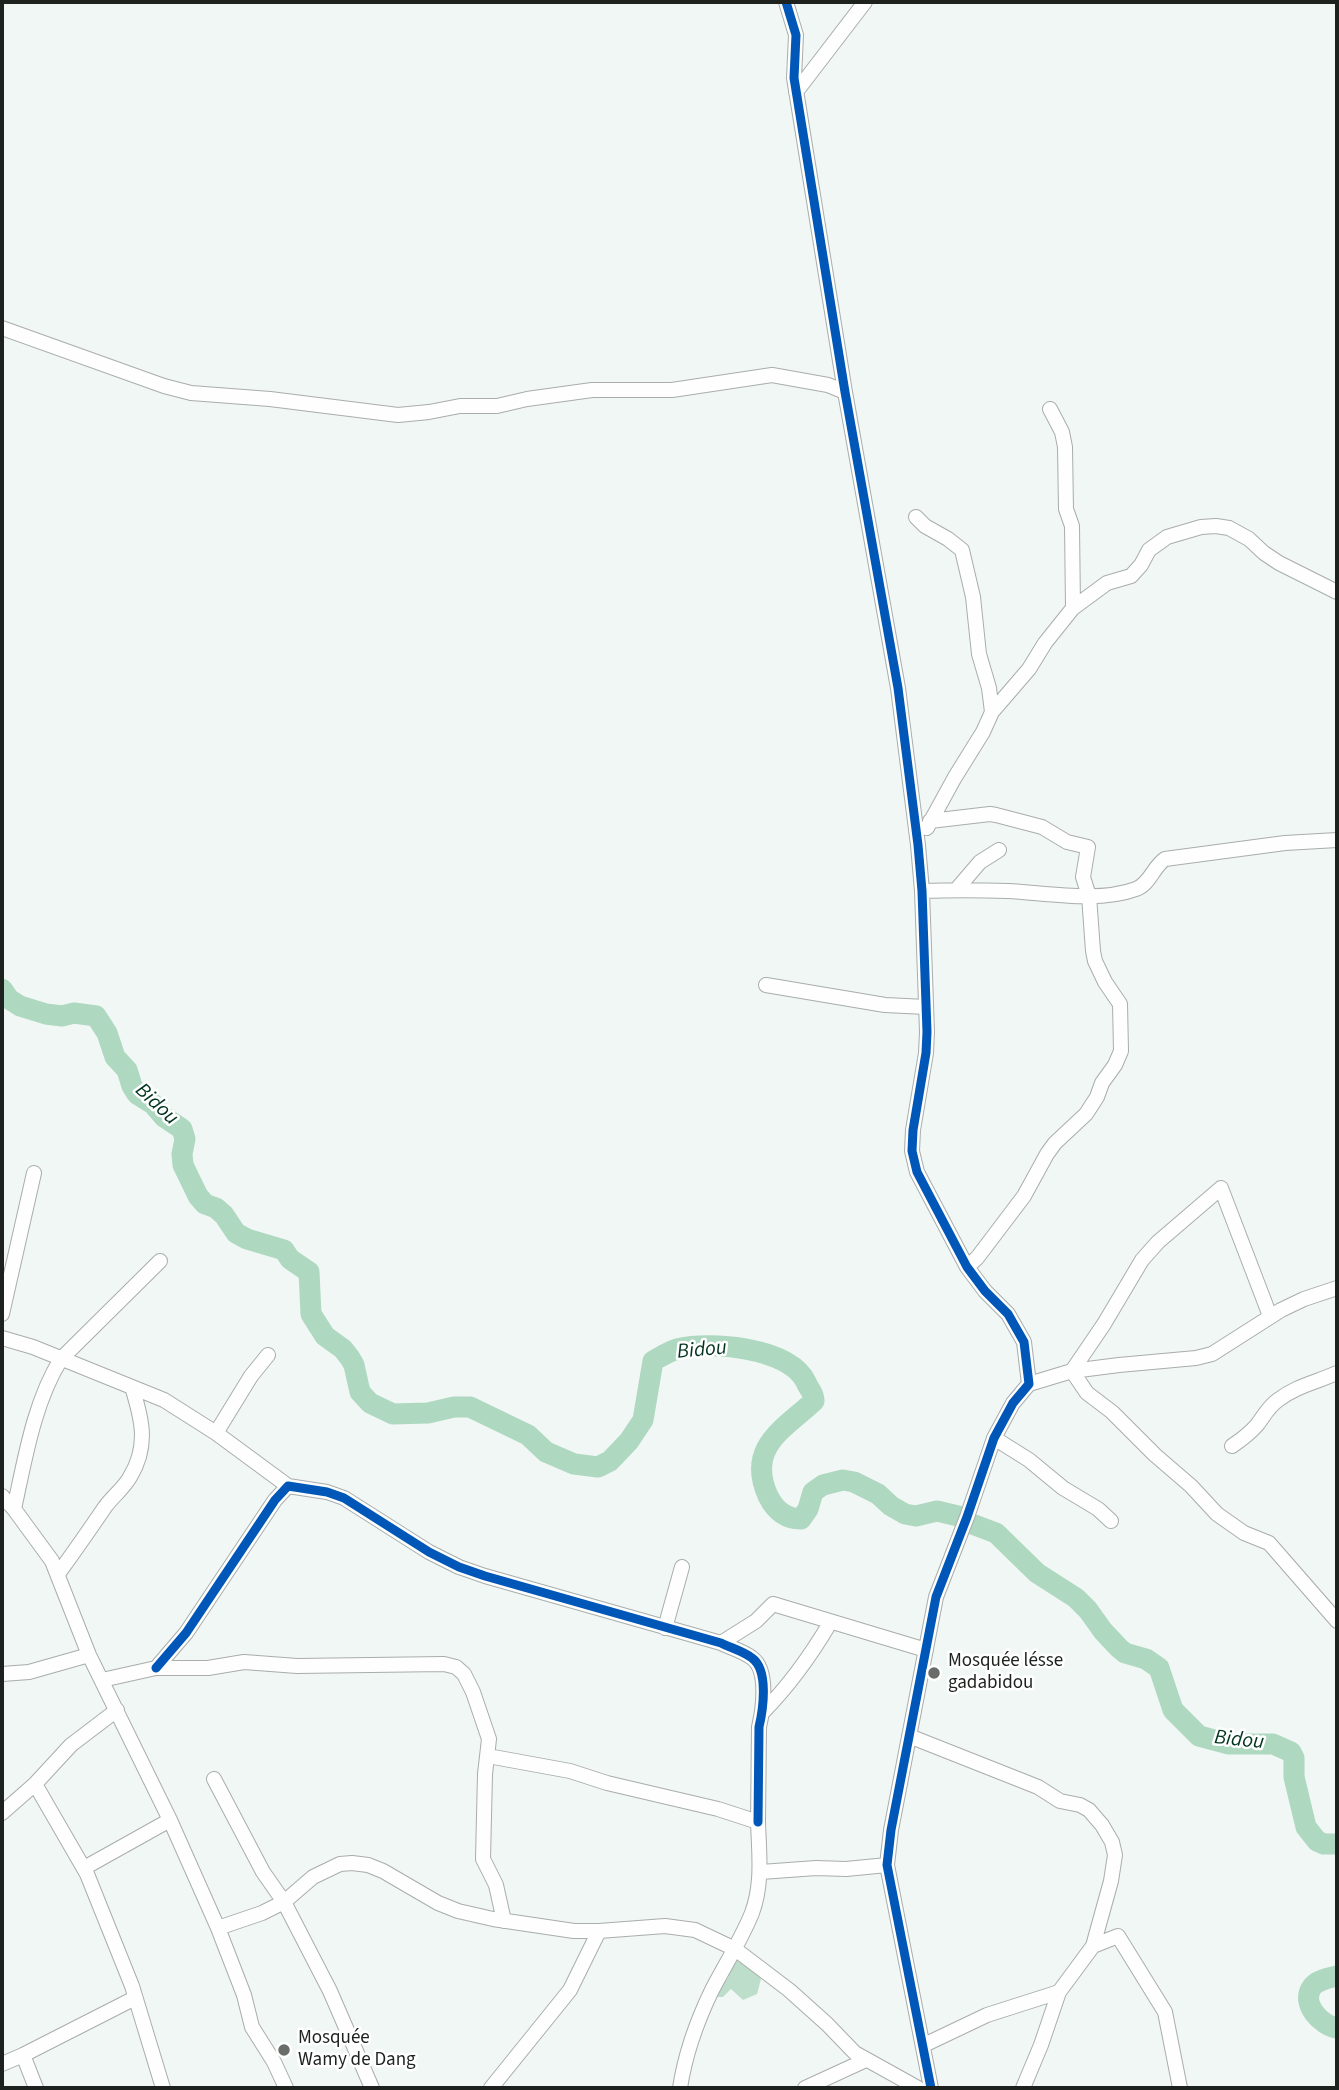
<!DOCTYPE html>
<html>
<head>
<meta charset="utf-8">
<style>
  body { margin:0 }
  #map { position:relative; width:1339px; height:2090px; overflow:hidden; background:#f1f7f4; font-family:"Source Sans 3",sans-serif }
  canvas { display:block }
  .frame { position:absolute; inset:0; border:4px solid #1e221f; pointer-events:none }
</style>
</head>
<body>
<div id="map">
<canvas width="1339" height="2090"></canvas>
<div class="frame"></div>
</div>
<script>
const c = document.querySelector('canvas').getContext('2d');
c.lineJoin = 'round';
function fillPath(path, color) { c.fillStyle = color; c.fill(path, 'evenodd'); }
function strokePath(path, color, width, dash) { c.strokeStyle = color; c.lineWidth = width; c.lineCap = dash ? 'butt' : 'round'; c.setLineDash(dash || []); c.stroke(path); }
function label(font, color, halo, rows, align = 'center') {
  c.font = font + ' "Source Sans 3",sans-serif'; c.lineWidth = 5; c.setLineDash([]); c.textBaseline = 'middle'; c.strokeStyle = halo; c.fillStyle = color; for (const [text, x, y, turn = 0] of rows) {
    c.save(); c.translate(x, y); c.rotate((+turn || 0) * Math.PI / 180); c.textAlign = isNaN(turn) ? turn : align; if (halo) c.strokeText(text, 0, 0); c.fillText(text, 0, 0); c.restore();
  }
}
fillPath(new Path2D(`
  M 735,1956 L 744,1960 L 761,1979 L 757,1994 L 743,2000 L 731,1989 L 723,1997 L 717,1997 L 714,1991 L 721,1981 L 727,1980 L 729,1975 L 728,1965 Z`), '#bcdecb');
strokePath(new Path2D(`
  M 2,989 L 9,999 L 20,1006 L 46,1014 L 62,1016 L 74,1013 L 96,1016 L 107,1033 L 115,1057 L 127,1070 L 132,1086 L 137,1094 L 153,1104 L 164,1117 L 182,1129 L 185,1139 L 182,1154 L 183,1165 L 198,1196 L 205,1204 L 216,1208 L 224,1215 L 236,1233 L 247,1239 L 284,1250 L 290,1259 L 309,1272 L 311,1314 L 325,1336 L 343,1349 L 350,1358 L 354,1365 L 360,1392 L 370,1403 L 393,1414 L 428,1413 L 454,1407 L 470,1407 L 528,1435 L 546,1452 L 574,1464 L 598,1467 L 610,1461 L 629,1441 L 643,1420 L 653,1361 C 660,1357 668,1352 677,1349 C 710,1341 789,1347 806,1382 C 809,1390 814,1392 814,1401 C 784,1429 746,1447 768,1496 C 775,1510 785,1519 801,1519 L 808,1509 L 813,1492 L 823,1485 L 843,1480 L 854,1482 L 878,1494 L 891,1506 L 905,1514 L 916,1516 L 937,1511 L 958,1516 L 972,1524 L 996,1533 L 1037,1573 L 1076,1598 L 1088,1610 L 1103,1631 L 1119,1648 L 1125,1653 L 1146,1659 L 1159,1668 L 1173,1710 L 1199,1736 L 1229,1744 L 1273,1744 L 1291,1752 L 1294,1758 L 1294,1777 L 1306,1827 L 1317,1841 L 1324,1844 L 1337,1844
  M 1337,1976 C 1329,1978 1317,1980 1312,1987 C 1300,2004 1322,2026 1337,2028`), '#aed8c0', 21);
const minor = new Path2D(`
  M 786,2 L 796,35 L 794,78 L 845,392 L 898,688 L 918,845 L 922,891 L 927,1032 L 926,1053 L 913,1130 L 912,1151 L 917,1172 L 967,1267 L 985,1291 L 1008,1314 L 1024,1342 L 1029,1384 L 1013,1403 L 994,1438 L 967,1517 L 936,1597 L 891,1830 L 887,1865 L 931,2088
  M 796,92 L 865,2
  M 2,328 L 164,386 L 191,393 L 270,399 L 398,415 L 429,412 L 460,406 L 497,406 L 527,399 L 592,390 L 672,390 L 772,375 L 828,385 L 845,392
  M 1050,409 L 1062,432 L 1065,447 L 1066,509 L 1072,526 L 1073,608
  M 916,517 L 925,526 L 948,539 L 962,550 L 973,597 L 979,654 L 989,688 L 992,712
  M 930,821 L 990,814 L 996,815 L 1042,827 L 1067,842 L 1088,847 L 1083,877 L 1089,896 L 1093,951 L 1095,961 L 1105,982 L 1120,1004 L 1121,1051 L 1115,1065 L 1102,1083 L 1097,1097 L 1086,1114 L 1055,1143 L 1047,1154 L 1024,1196 L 977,1258 L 967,1267
  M 927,828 L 955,777 L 983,732 L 992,712 L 1029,669 L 1045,643 L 1073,608 L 1107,583 L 1131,576 L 1141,565 L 1149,550 L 1167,537 L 1201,527 L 1216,526 L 1229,528 L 1249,539 L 1264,553 L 1279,563 L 1337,592
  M 956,890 L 980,862 L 999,850
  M 922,891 C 950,890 979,890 1008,891 C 1047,893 1098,903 1136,889 C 1150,884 1153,867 1165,859 L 1285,843 L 1337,840
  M 766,985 L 885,1005 L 926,1007
  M 2,1314 L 34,1173
  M 1270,1316 L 1221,1188 L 1158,1242 L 1142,1260 L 1104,1324 L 1072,1371 L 1087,1393 L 1112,1412 L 1155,1455 L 1191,1486 L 1217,1514 L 1244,1533 L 1269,1543 L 1337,1621
  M 2,1338 L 33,1347 L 164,1400 L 216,1433 L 288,1486
  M 1029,1384 L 1072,1371 L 1119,1365 L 1196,1358 L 1212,1354 L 1281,1310 L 1304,1299 L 1337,1288
  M 216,1433 L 251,1376 L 268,1355
  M 994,1438 L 1029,1460 L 1063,1488 L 1098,1509 L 1111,1521
  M 1232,1446 C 1241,1440 1250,1433 1257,1425 C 1264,1416 1268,1407 1278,1400 C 1296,1386 1317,1382 1337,1373
  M 2,1496 L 14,1509 L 52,1561 L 89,1655 L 170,1820 L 218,1928 L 244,1995 L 252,2027 L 274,2062 L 286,2088
  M 14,1509 C 25,1459 34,1402 61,1359 L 160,1261
  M 58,1574 C 74,1552 90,1529 105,1507 C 113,1496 124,1488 130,1477 C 149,1446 142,1419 132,1387
  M 665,1628 L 682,1567
  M 721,1643 L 756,1621 L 773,1604 L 926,1650
  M 156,1668 L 186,1633 L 275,1500 L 288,1486 L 327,1492 L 344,1498 L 429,1552 L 459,1567 L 485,1576 L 721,1643 C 731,1648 743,1651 752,1658 C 769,1670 763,1710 759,1727 L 758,1822
  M 2,1674 L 29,1672 L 89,1655
  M 102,1680 L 156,1668 L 208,1668 L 244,1662 L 297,1666 L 444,1664 L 456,1667 L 464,1674 L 473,1692 L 489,1739 L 485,1774 L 483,1859 L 496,1885 L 504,1921
  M 762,1713 C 789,1686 811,1655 830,1623
  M 909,1736 L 1038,1787 L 1060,1801 L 1080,1805 L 1089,1810 L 1102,1825 L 1112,1842 L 1115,1855 L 1111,1881 L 1093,1946
  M 488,1756 L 570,1771 L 607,1783 L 718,1809 L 758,1822 C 759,1853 763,1883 752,1913 C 741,1940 725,1965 712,1990 C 697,2021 685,2055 680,2088
  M 214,1779 L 263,1872 L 284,1902 L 330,1991 L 372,2088
  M 35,1784 L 87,1874 L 132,1986 L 163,2088
  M 2,1813 L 35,1784 L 71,1745 L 117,1710
  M 84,1868 L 170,1820
  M 761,1872 L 816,1868 L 846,1869 L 887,1865
  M 218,1928 L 262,1913 L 284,1902 L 313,1877 L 340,1864 L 352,1863 L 368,1865 L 383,1871 L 438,1903 L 458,1911 L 493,1919 L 574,1931 L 599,1931 L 665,1926 L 695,1930 L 735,1949 L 789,1990 L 827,2024 L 855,2053 L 918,2088
  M 924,2045 L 987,2015 L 1059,1992
  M 23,2055 L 36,2088
  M 2,2064 L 23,2055 L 135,1998
  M 491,2088 L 570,1990 L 599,1931
  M 805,2088 L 866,2060
  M 1023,2088 L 1041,2045 L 1059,1992 L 1093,1946 L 1118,1936 L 1165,2012 L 1180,2088`);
strokePath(minor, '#a9adab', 16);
strokePath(minor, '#fdfefd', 14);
strokePath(new Path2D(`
  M 786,2 L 796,35 L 794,78 L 845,392 L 898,688 L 918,845 L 922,891 L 927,1032 L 926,1053 L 913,1130 L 912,1151 L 917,1172 L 967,1267 L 985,1291 L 1008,1314 L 1024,1342 L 1029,1384 L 1013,1403 L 994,1438 L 967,1517 L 936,1597 L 891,1830 L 887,1865 L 931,2088
  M 156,1668 L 186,1633 L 275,1500 L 288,1486 L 327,1492 L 344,1498 L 429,1552 L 459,1567 L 485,1576 L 721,1643 C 731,1648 743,1651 752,1658 C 769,1670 763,1710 759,1727 L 758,1822`), '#0057b8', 9);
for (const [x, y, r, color] of [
  [934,1673,7,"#686d6a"],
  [284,2050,7,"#686d6a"]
]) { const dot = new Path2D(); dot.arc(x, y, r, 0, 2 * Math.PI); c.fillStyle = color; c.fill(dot); strokePath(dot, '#fff', 2.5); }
label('19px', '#1e221f', '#fff', [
  ["Mosquée lésse",948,1662],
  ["gadabidou",948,1684],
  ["Mosquée",298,2039],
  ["Wamy de Dang",298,2061]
], 'left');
label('italic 21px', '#01331e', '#fff', [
  ["Bidou",156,1105,43],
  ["Bidou",702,1351,-5],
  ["Bidou",1239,1741,6]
]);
</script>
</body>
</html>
